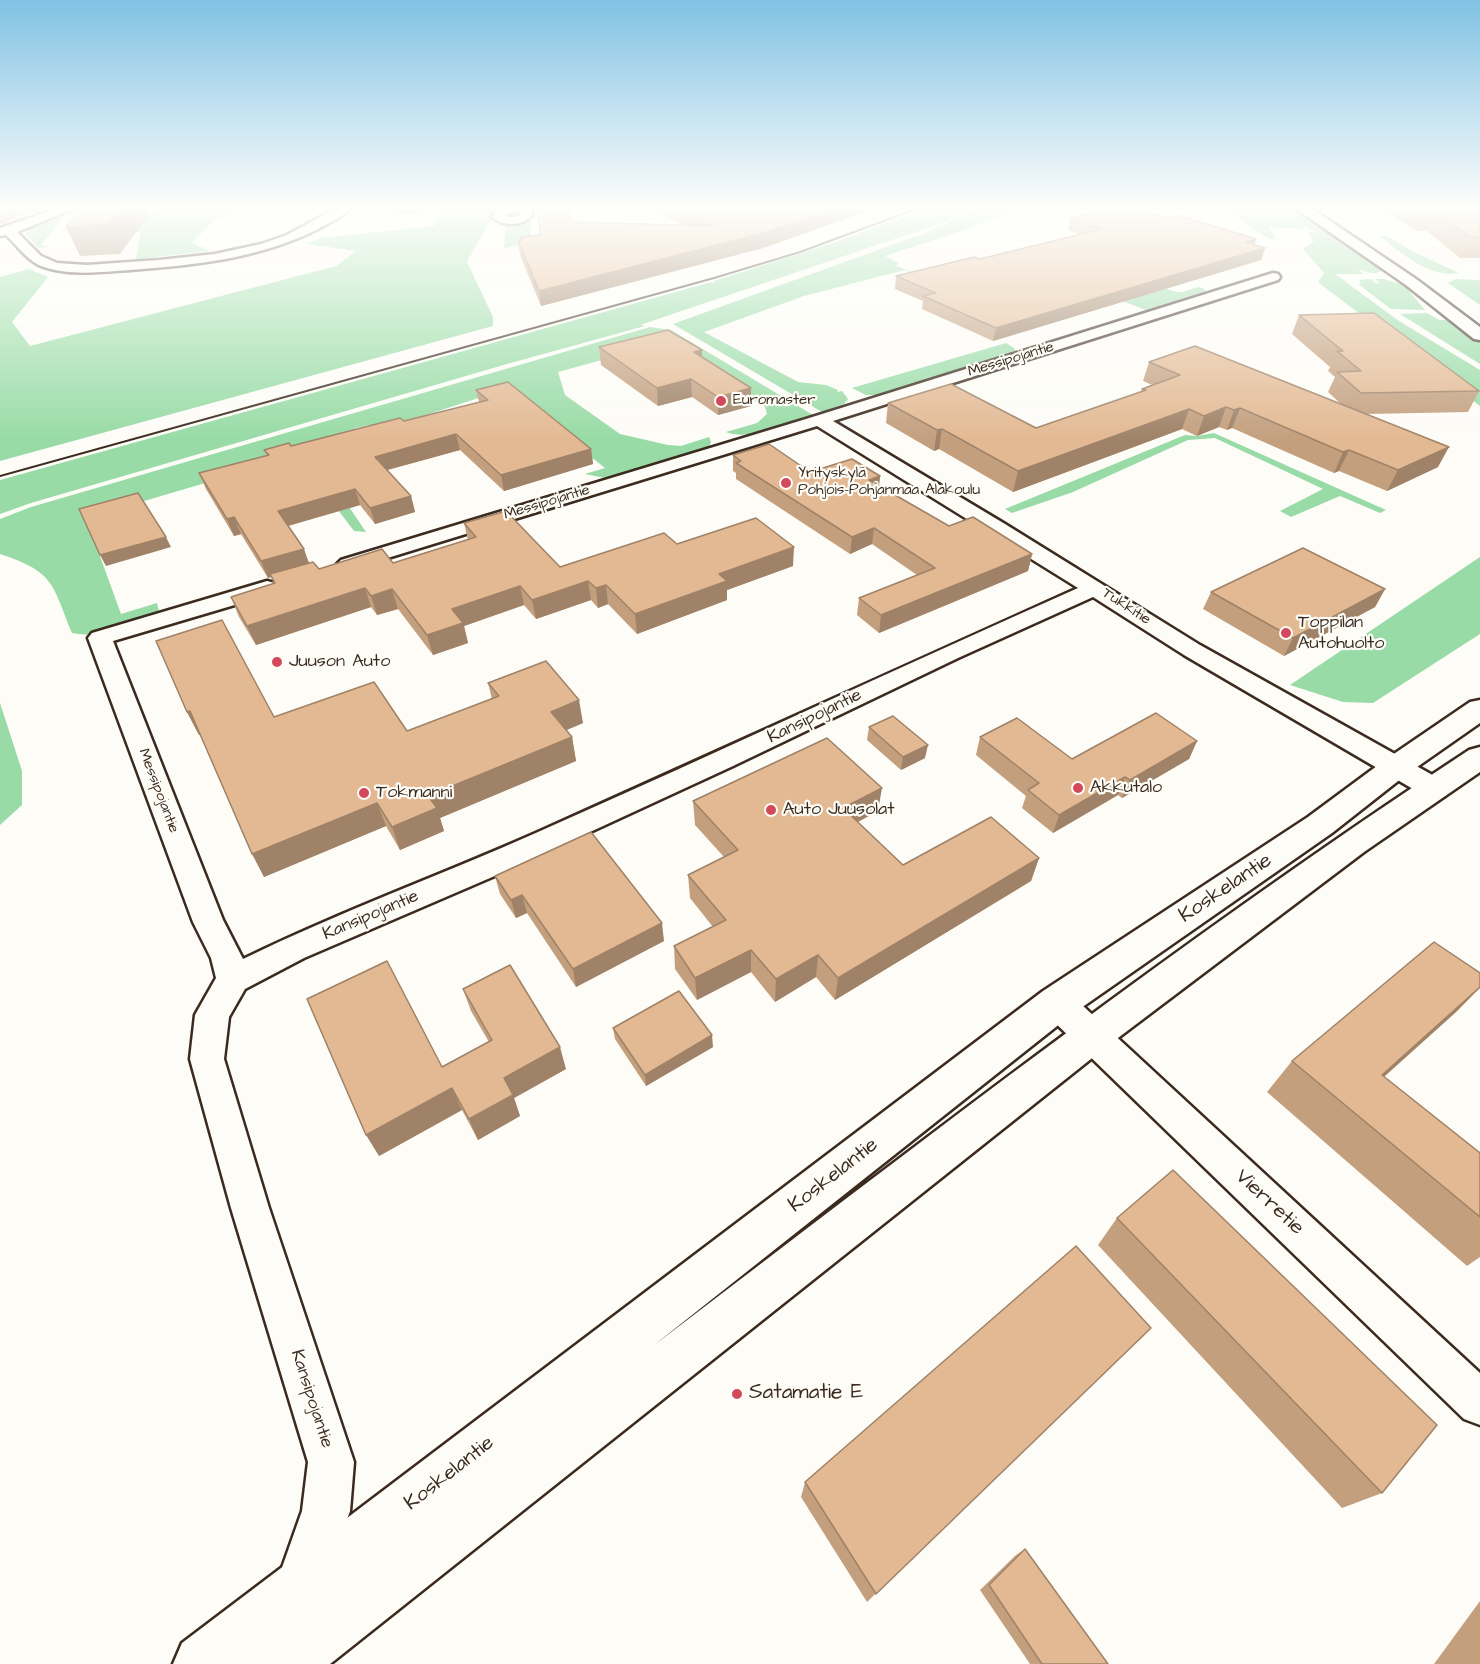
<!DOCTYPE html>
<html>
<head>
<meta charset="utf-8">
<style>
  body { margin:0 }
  canvas { display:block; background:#fdfcf7 }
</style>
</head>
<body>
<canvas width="1480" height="1664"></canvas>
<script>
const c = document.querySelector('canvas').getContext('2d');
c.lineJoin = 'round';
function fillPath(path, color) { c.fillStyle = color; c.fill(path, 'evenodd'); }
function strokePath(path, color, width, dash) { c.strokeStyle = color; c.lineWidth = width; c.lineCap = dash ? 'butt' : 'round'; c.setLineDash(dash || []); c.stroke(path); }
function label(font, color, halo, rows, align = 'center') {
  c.font = font + ' "Architects Daughter",sans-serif'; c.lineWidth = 4.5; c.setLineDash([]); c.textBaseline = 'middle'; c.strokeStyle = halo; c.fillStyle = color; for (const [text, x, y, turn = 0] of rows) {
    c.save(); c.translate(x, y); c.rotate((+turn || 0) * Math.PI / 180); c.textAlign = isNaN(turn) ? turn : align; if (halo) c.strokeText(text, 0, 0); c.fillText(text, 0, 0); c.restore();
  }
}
fillPath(new Path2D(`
  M 79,208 L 86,212 L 64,218 L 41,245 L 49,247 L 38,248 L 25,233 L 31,227 Z
  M 164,208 L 249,208 L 215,219 L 192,243 L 210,251 L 136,259 L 141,232 L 119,234 Z
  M 440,208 L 497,208 L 467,262 L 493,317 L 493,326 L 0,461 L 0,277 L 29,269 L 48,277 L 12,322 L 30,346 L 336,266 L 356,251 L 306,244 L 321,238 L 434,226 Z
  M 927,208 L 974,208 L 945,222 L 640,325 L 645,326 L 507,364 L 31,503 L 0,514 L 0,480 L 708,283 L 716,282 L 714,281 L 839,241 Z
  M 981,208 L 1016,208 L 967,229 L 885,256 L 899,263 L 896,266 L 942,282 L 951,289 L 905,270 L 804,296 L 704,332 L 798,382 L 826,385 L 838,390 L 837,392 L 842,391 L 848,399 L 844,404 L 822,412 L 673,324 L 925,233 Z
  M 1224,208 L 1294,208 L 1383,270 C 1372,276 1368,272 1358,269 L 1363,274 L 1335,274 L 1399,321 L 1480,370 L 1480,406 L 1318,282 L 1324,273 L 1303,249 L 1314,241 L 1307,233 L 1314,231 L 1306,226 L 1302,229 L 1269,227 L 1276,239 L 1269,239 Z
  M 519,221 L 530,221 L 530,243 L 504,248 L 506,224 Z
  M 1380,236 L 1387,236 L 1412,251 L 1459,273 C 1429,278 1402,254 1380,236 Z
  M 1139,277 C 1149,281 1170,292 1180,292 C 1190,292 1198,282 1206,291 L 1146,310 L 1096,291 Z
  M 1371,279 L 1377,284 L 1380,283 L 1375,279 L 1384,279 L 1404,285 L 1425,310 L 1391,309 L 1358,284 L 1361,284 L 1359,280 Z
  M 1456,279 L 1480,280 L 1480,305 L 1448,283 Z
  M 1427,313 L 1439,320 L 1446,320 L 1480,342 L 1480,364 L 1400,314 Z
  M 650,327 L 671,330 L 813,415 C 789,422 749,442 726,432 L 757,423 L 767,414 L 765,407 L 664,343 L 558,372 L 565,395 L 620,434 L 668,445 L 681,446 L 709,437 L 711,442 L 709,447 L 605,478 L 585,474 L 605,468 L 506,389 L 380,430 L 369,425 L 356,428 L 314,455 L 366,532 L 354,531 L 297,456 L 83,519 L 93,537 L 121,614 L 157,603 L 159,612 L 156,616 C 131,624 99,639 72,633 C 52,584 55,572 0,554 L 0,519 L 31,507 Z
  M 1006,343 L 1014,348 L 1016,352 L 878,395 L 866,395 L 852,388 Z
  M 1214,433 L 1386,510 L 1380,513 L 1340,496 L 1291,517 L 1280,511 L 1323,489 L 1215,438 L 1188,440 L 1073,492 L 1012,513 L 1005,509 L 1185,435 L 1197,436 Z
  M 1480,557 L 1480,634 L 1373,703 L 1343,702 L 1290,685 Z
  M 0,703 L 22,771 L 22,805 L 0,825 Z`), '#98dba6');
const street = new Path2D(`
  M 59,208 L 75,208 L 17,232 L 41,256 L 57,263 L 87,265 L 159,260 L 215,254 L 261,244 L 287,235 L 337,208 L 351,208 C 342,217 327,224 316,230 C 257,259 195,265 130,270 C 101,272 72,276 44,267 C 28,262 18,246 6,235 L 0,236 L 0,228 Z
  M 501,208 L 518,208 L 504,216 L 512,217 L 520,215 L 520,208 L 532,208 L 532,216 C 521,226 503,227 492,217 L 497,210 Z
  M 1273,273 L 1278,274 L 1280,277 L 1278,280 L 833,421 L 1005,524 L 1200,645 L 1445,782 L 1449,789 L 1445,796 L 1435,799 L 1425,796 L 1184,655 L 1093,597 L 958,658 L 733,766 L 497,875 L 304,958 L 245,989 L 229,1017 L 224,1059 L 269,1208 L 354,1462 L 350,1511 L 320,1596 L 303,1604 L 286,1596 L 278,1579 L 302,1511 L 308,1462 L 231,1208 L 190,1059 L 195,1015 L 216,978 L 211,958 L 193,922 L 88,638 L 92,633 L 267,581 L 275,583 L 278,588 L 275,593 L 113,641 L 223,920 L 243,959 C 339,912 441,875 538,832 C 719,752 897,668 1078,588 L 817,426 L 355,568 L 348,570 L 341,568 L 337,564 L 341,560 L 806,419 Z
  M 1057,989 L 1069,993 L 1480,1373 L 1480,1425 L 1464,1419 L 1045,1013 L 1040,1003 L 1045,993 Z`);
const secondary = new Path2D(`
  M 1295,208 L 1311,208 L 1416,279 L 1480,327 L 1480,340 L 1474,339 L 1406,285 Z
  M 1480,700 L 1480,723 L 1407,774 L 1332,833 L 1071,1015 L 653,1346 C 921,1142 1187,935 1469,750 L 1480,747 L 1480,772 L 1364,852 L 1106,1047 L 330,1664 L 173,1664 L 182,1643 L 1043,991 L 1308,817 L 1385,760 L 1470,702 Z`);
strokePath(street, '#3b2a1e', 5);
strokePath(secondary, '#3b2a1e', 5);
fillPath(street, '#fdfcf7');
fillPath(secondary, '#fdfcf7');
strokePath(new Path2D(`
  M 0,476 L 714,278 L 800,252 L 919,208`), '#3b2a1e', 2);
fillPath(new Path2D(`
  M 648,208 L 876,208 L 763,248 L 541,306 L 520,255 L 518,240 L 521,240 L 521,237 L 540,235 L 572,222 L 683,225 Z
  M 1378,208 L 1480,208 L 1480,258 L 1460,258 L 1427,231 L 1416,231 L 1388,212 L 1383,212 Z
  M 1070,218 L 1167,218 L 1256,239 L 1254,244 L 1265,248 L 1261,260 L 993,341 L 922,309 L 923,301 L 895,289 L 896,276 L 980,259 L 1079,234 L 1068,230 Z
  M 1299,315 L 1479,391 L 1468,412 L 1366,414 L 1438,467 L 1387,491 L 1339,471 L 1334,473 L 1232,428 L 1227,430 L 1219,427 L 1197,436 L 1182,429 L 1013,492 L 939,449 L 934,451 L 886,423 L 888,403 L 1036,428 L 1141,392 L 1142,389 L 1152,385 L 1143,381 L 1149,362 L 1341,404 L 1328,392 L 1335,377 L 1328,371 L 1330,367 L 1292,334 Z
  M 599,347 L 702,357 L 751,388 L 751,406 L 718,415 L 692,397 L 658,406 L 601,365 Z
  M 476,390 L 591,449 L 593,464 L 504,491 L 460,450 L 387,470 L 411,496 L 415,512 L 375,524 L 360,505 L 288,526 L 309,563 L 319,569 L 393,563 L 468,540 L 464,523 L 560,567 L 677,544 L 793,566 L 727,590 L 727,600 L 637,634 L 608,604 L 598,608 L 591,600 L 536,619 L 524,605 L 464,626 L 468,643 L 433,655 L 398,609 L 377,615 L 371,607 L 256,645 L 239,617 L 231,597 L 274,584 L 271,577 L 268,578 L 241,534 L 234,536 L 206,489 L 199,473 L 267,456 L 264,450 L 291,446 L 404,421 L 479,402 Z
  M 733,455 L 810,472 L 880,476 L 879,486 L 949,526 L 1032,554 L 1028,571 L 879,633 L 857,615 L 859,598 L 917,575 L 872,544 L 850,554 L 736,479 L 736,473 L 733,471 Z
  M 1385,589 L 1375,607 L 1284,656 L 1203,609 L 1211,592 Z
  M 488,683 L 583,723 L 566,730 L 572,737 L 576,761 L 440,818 L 444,831 L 400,850 L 386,826 L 264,877 L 200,735 L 199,735 L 187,712 L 274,717 L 407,731 L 492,699 Z
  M 869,727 L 925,758 L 901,770 L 867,740 Z
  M 980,737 L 1072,759 L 1197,741 L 1189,759 L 1122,798 L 1118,795 L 1053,833 L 1022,808 L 1026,796 L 976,755 Z
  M 693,801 L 878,811 L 858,822 L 903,865 L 1039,858 L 1031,881 L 835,1000 L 816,977 L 775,1002 L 751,972 L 697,1000 L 675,969 L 674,946 L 713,927 L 690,898 L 688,875 L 724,857 L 695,825 Z
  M 495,876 L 664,941 L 576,987 L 527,913 L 516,918 L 500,894 Z
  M 1480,973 L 1480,988 L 1456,1012 L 1384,1077 L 1480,1153 L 1480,1257 L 1467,1266 L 1267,1092 L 1292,1061 Z
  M 463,989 L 566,1069 L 514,1098 L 520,1116 L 478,1140 L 462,1110 L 379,1156 L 489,1042 L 471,1011 Z
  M 613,1028 L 713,1047 L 646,1086 L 615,1039 Z
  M 1117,1218 L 1382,1493 L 1342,1508 L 1098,1245 Z
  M 1151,1328 L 867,1602 L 801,1497 L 805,1482 Z
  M 1025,1549 L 1108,1664 L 1030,1664 L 980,1590 L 1016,1555 Z
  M 1480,1601 L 1480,1664 L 1434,1664 Z`), '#c39f7e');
fillPath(new Path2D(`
  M 15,208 L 42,208 L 39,212 L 20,215 L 4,223 L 0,224 L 0,215 Z
  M 77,208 L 154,208 L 120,254 L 80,256 L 66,227 L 85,226 Z
  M 280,208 L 300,208 L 280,209 Z
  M 394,208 L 429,208 L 429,212 L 395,214 Z
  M 838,208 L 876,208 L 763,248 L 541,306 L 539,291 Z
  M 1256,239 L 1252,251 L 1246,242 Z
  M 1265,248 L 1261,260 L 993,341 L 996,328 Z
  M 702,350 L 702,367 L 694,352 Z
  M 691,379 L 692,397 L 658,406 L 657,388 Z
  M 751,388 L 751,406 L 718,415 L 718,397 Z
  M 1226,407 L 1219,427 L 1197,436 L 1204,416 Z
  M 1240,408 L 1232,428 L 1227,430 L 1234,410 Z
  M 1189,409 L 1182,429 L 1013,492 L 1018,471 Z
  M 942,429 L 939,449 L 934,451 L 937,430 Z
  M 456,434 L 460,450 L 380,472 L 375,457 Z
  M 1449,447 L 1438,467 L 1387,491 L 1398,470 Z
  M 591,449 L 593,464 L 504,491 L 501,475 Z
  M 1349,450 L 1339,471 L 1334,473 L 1343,452 Z
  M 880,476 L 878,493 L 869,480 Z
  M 355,489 L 360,505 L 284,527 L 278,511 Z
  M 411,496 L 415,512 L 375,524 L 370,508 Z
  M 234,517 L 241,534 L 234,536 L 227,519 Z
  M 874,528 L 872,544 L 850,554 L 852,537 Z
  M 166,537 L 171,547 L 106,566 L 100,555 Z
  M 794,547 L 793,566 L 727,590 L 727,600 L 637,634 L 635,614 L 719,574 Z
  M 304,549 L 310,566 L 270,574 L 271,577 L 268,578 L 261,561 Z
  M 1032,554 L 1028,571 L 879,633 L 881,615 Z
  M 588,581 L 591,600 L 536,619 L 532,600 Z
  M 606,585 L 608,604 L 598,608 L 596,588 Z
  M 520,586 L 524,605 L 464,626 L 468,643 L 433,655 L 427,635 L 452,609 Z
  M 365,588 L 371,607 L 256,645 L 247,626 Z
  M 392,589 L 398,609 L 377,615 L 371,596 Z
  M 1385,589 L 1375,607 L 1284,656 L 1293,638 Z
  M 579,700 L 583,723 L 555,735 L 551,712 Z
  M 190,711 L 203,734 L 199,735 L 187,712 Z
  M 572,737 L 576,761 L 440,818 L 444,831 L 400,850 L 392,827 L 428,796 Z
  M 1197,741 L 1189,759 L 1122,798 L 1130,780 Z
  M 928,745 L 925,758 L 901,770 L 903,757 Z
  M 1125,777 L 1118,795 L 1053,833 L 1059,815 Z
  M 882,788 L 878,811 L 840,831 L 843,808 Z
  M 377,803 L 386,826 L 264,877 L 252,854 Z
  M 1039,858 L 1031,881 L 835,1000 L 838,978 Z
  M 522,895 L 527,913 L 516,918 L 511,900 Z
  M 662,923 L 664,941 L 576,987 L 573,969 Z
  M 751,950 L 751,972 L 697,1000 L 695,978 Z
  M 818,955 L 816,977 L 775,1002 L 776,979 Z
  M 1480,987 L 1456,1012 L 1351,1106 L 1382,1075 Z
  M 712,1035 L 713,1047 L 646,1086 L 645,1075 Z
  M 560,1047 L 566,1069 L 514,1098 L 520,1116 L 478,1140 L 469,1119 L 504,1078 Z
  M 452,1088 L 462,1110 L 379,1156 L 366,1135 Z`), '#9f8267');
const building = new Path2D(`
  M 0,208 L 15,208 L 0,215 Z
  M 82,208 L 121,208 L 107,224 L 66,227 Z
  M 538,208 L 567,208 L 572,222 L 714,226 L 676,208 L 838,208 L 763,233 L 539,291 L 518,240 L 522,240 L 521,237 L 540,235 Z
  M 1114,208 L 1134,208 L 1167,218 L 1177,215 L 1256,239 L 1246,242 L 1265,248 L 996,328 L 923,296 L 936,293 L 896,276 L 974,257 L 980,259 L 1102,229 L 1070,218 Z
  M 1421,208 L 1480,208 L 1480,237 L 1470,237 L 1436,211 L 1425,211 Z
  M 1374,313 L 1479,391 L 1361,393 L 1337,372 L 1361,371 L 1337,351 L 1343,351 L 1299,315 Z
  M 668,330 L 702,350 L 694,352 L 751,388 L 718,397 L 691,379 L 657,388 L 599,347 Z
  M 1195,346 L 1449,447 L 1398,470 L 1349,450 L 1343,452 L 1240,408 L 1234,410 L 1226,407 L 1204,416 L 1189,409 L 1018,471 L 942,429 L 937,430 L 888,403 L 951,384 L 1036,428 L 1146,390 L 1142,389 L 1180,375 L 1149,362 Z
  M 508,382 L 591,449 L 501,475 L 456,434 L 375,457 L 411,496 L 370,508 L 355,489 L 278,511 L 304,549 L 261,561 L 234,517 L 227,519 L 199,473 L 269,455 L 264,450 L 289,443 L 291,446 L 400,418 L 404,421 L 488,400 L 476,390 Z
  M 769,444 L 810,472 L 852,459 L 880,476 L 869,480 L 949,526 L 973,517 L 1032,554 L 881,615 L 859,598 L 935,568 L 874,528 L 852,537 L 736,463 L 741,461 L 733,455 Z
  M 138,493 L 166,537 L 100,555 L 79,509 Z
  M 506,511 L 560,567 L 664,533 L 677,544 L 756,518 L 794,547 L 719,574 L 727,581 L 635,614 L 606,585 L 596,588 L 588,581 L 532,600 L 520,586 L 452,609 L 463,623 L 427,635 L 392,589 L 371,596 L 365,588 L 247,626 L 231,597 L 275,583 L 270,574 L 313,562 L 319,569 L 382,549 L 393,563 L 476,537 L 464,523 Z
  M 1303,548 L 1385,589 L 1293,638 L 1211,592 Z
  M 222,620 L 274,717 L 374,682 L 407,731 L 499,696 L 488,683 L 546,661 L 579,700 L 551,712 L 572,737 L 428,796 L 437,808 L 392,827 L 377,803 L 252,854 L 190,711 L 187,712 L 156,641 Z
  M 1156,713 L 1197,741 L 1130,780 L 1125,777 L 1059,815 L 1028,790 L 1039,783 L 980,737 L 1017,718 L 1072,759 Z
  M 893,716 L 928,745 L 903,757 L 869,727 Z
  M 827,738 L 882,788 L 843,808 L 903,865 L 991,817 L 1039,858 L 838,978 L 818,955 L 776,979 L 751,950 L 695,978 L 674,946 L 726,920 L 688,875 L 738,850 L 693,801 Z
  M 591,832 L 662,923 L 573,969 L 522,895 L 511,900 L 495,876 Z
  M 1434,942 L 1480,973 L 1480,987 L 1382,1075 L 1480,1153 L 1480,1217 L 1292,1061 Z
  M 387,961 L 442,1067 L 492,1040 L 463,989 L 510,965 L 560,1047 L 504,1078 L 513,1095 L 469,1119 L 452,1088 L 366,1135 L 307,999 Z
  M 679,991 L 712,1035 L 645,1075 L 613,1028 Z
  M 1173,1170 L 1437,1425 L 1382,1493 L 1117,1218 Z
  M 1076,1246 L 1151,1328 L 876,1594 L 805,1482 Z
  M 1025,1549 L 1108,1664 L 1042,1664 L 989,1585 Z`);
fillPath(building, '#e3b993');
strokePath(building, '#9f8267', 1.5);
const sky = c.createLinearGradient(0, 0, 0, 441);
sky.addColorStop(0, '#81c2e4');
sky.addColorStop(0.47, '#fefefb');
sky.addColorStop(1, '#fefefb00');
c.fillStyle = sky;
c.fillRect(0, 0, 1480, 441);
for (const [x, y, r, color] of [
  [721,401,6,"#d1495b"],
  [786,483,6,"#d1495b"],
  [1286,633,6,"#d1495b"],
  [277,662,6,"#d1495b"],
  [1078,788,6,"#d1495b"],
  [364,793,6,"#d1495b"],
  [771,810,6,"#d1495b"],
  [737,1394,6,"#d1495b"]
]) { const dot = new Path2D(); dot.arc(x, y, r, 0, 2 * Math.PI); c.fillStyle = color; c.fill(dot); strokePath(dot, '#fdfcf7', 2); }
label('15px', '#3b2a1e', '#fdfcf7', [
  ["Messipojantie",1011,360,-17],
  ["Messipojantie",547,503,-17],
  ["Tukkitie",1126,607,33],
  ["Messipojantie",158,791,69]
]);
label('15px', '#3b2a1e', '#fdfcf7', [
  ["Euromaster",733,401],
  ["Yrityskylä",798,474],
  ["Pohjois-Pohjanmaa Alakoulu",798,491]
], 'left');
label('18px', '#3b2a1e', '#fdfcf7', [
  ["Toppilan",1298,623],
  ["Autohuolto",1298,644],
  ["Juuson Auto",289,662],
  ["Akkutalo",1090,788],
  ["Tokmanni",376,793],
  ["Auto Juusolat",783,810]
], 'left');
label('18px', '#3b2a1e', '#fdfcf7', [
  ["Kansipojantie",815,717,-26],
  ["Kansipojantie",371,916,-23],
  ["Kansipojantie",311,1399,72]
]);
label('21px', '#3b2a1e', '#fdfcf7', [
  ["Koskelantie",1226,889,-34],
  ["Koskelantie",834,1176,-38],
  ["Vierretie",1269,1203,43],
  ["Koskelantie",450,1474,-38]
]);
label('21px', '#3b2a1e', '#fdfcf7', [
  ["Satamatie E",749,1394]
], 'left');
</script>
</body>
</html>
